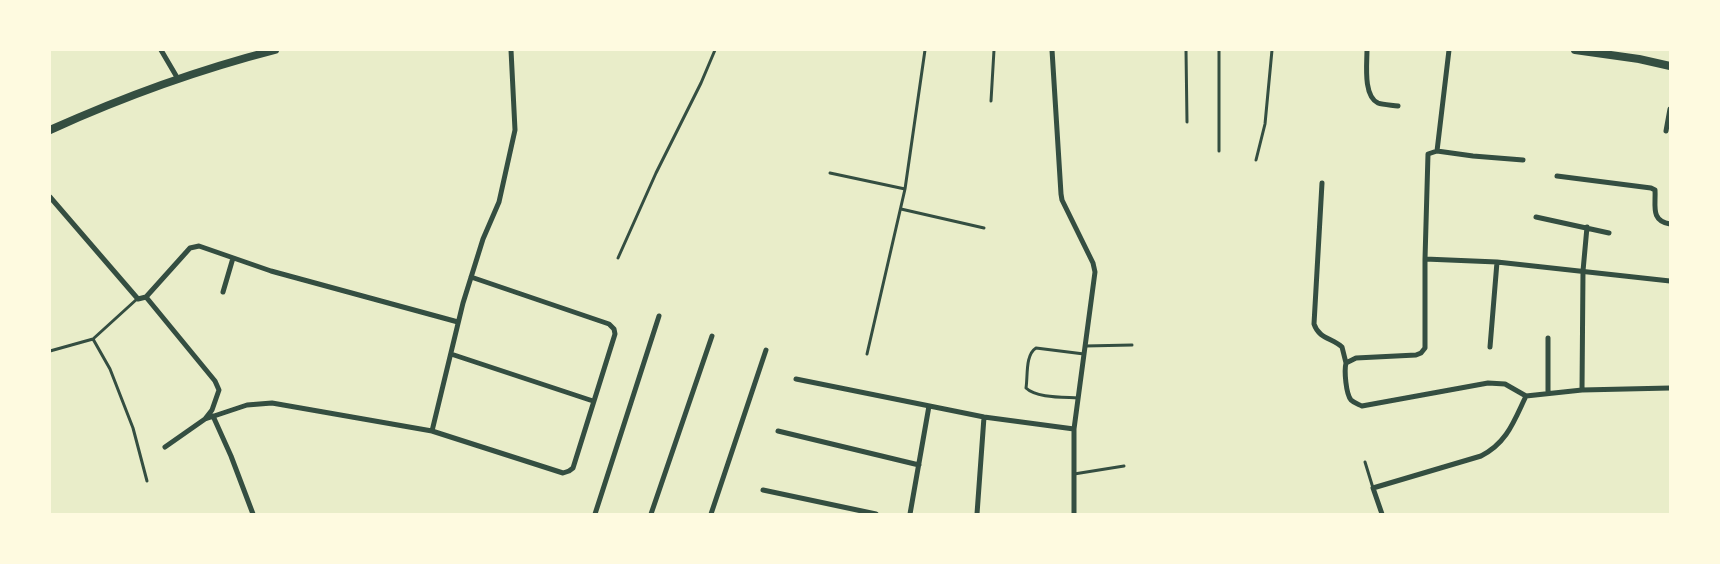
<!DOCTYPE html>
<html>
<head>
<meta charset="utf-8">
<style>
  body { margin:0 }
  #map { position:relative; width:1720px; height:564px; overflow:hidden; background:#e9edc9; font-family:Manrope,sans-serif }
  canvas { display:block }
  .frame { position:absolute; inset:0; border:51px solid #fefae0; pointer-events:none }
</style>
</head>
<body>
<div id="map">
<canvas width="1720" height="564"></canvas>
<div class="frame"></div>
</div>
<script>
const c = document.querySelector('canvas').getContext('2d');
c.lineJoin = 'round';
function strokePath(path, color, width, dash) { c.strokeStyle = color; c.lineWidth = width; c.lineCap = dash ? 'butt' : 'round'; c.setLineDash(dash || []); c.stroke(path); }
strokePath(new Path2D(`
  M 1186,50 L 1187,122
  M 1219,50 L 1219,151
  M 991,101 L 994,50
  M 1256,160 L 1265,124 L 1272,50
  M 830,173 L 905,189
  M 901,209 L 984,228
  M 618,258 L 656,173 L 701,83 L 715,50
  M 137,299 L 93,339 L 110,369 L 133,428 L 147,481
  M 1085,346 L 1132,345
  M 50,351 L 93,339
  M 867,354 L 905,189 L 925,50
  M 1078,398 C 1064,397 1036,398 1026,388 C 1028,376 1025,355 1036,348 L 1084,354
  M 1365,462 L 1373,488
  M 1074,474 L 1124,466`), '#344e41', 3);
strokePath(new Path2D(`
  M 161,50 L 178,79
  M 1052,50 L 1061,194 L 1062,200 L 1093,263 L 1095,272 L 1074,429 L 1074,514
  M 1367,50 C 1367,64 1363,96 1378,103 C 1383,105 1392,105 1398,106
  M 1666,131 L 1670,109
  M 1437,151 L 1449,50
  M 1523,160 L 1473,156 L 1437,151 L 1428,154 L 1425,259 L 1497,262 L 1670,281
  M 1557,176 L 1651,188 L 1655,190 C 1656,205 1650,221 1670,224
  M 1322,183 L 1314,324 C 1319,339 1332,338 1342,347 L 1346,363
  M 50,197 L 138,299 L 146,297 L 190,248 L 199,246 L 271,271 L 458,322
  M 1536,217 L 1609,233
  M 1425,259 L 1425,348 L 1421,353 L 1416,355 L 1356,358 L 1346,363 C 1344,371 1346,394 1351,400 C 1354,403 1358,404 1362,406 L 1488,383 L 1505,384 L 1526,396 L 1582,390 L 1670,388
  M 223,292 L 233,258
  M 146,297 L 215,381 L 219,390 L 212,410 L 205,419
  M 1490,347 L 1497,262
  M 451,354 L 593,401
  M 796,379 L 984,417 L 1074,429
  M 1582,390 L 1583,271 L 1587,227
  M 1548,393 L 1548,338
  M 213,416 L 231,456 L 253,514
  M 432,431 L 463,303 L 483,239 L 499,202 L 515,130 L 511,50
  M 778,431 L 919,465
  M 165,447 L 205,419 L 247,405 L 272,403 L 432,431 L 563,473 L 569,471 L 573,468 L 615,334 L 614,329 L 609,324 L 471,277
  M 763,490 L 876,514
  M 595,514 L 659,316
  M 651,514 L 712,336
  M 711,514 L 766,350
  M 910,514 L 929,406
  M 977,514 L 984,417
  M 1382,514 L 1373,488 L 1481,456 C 1507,443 1514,421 1526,396`), '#344e41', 5);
strokePath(new Path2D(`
  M 1575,50 L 1639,59 L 1670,66
  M 50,130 C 123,97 197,70 275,50`), '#344e41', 8);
</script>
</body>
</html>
